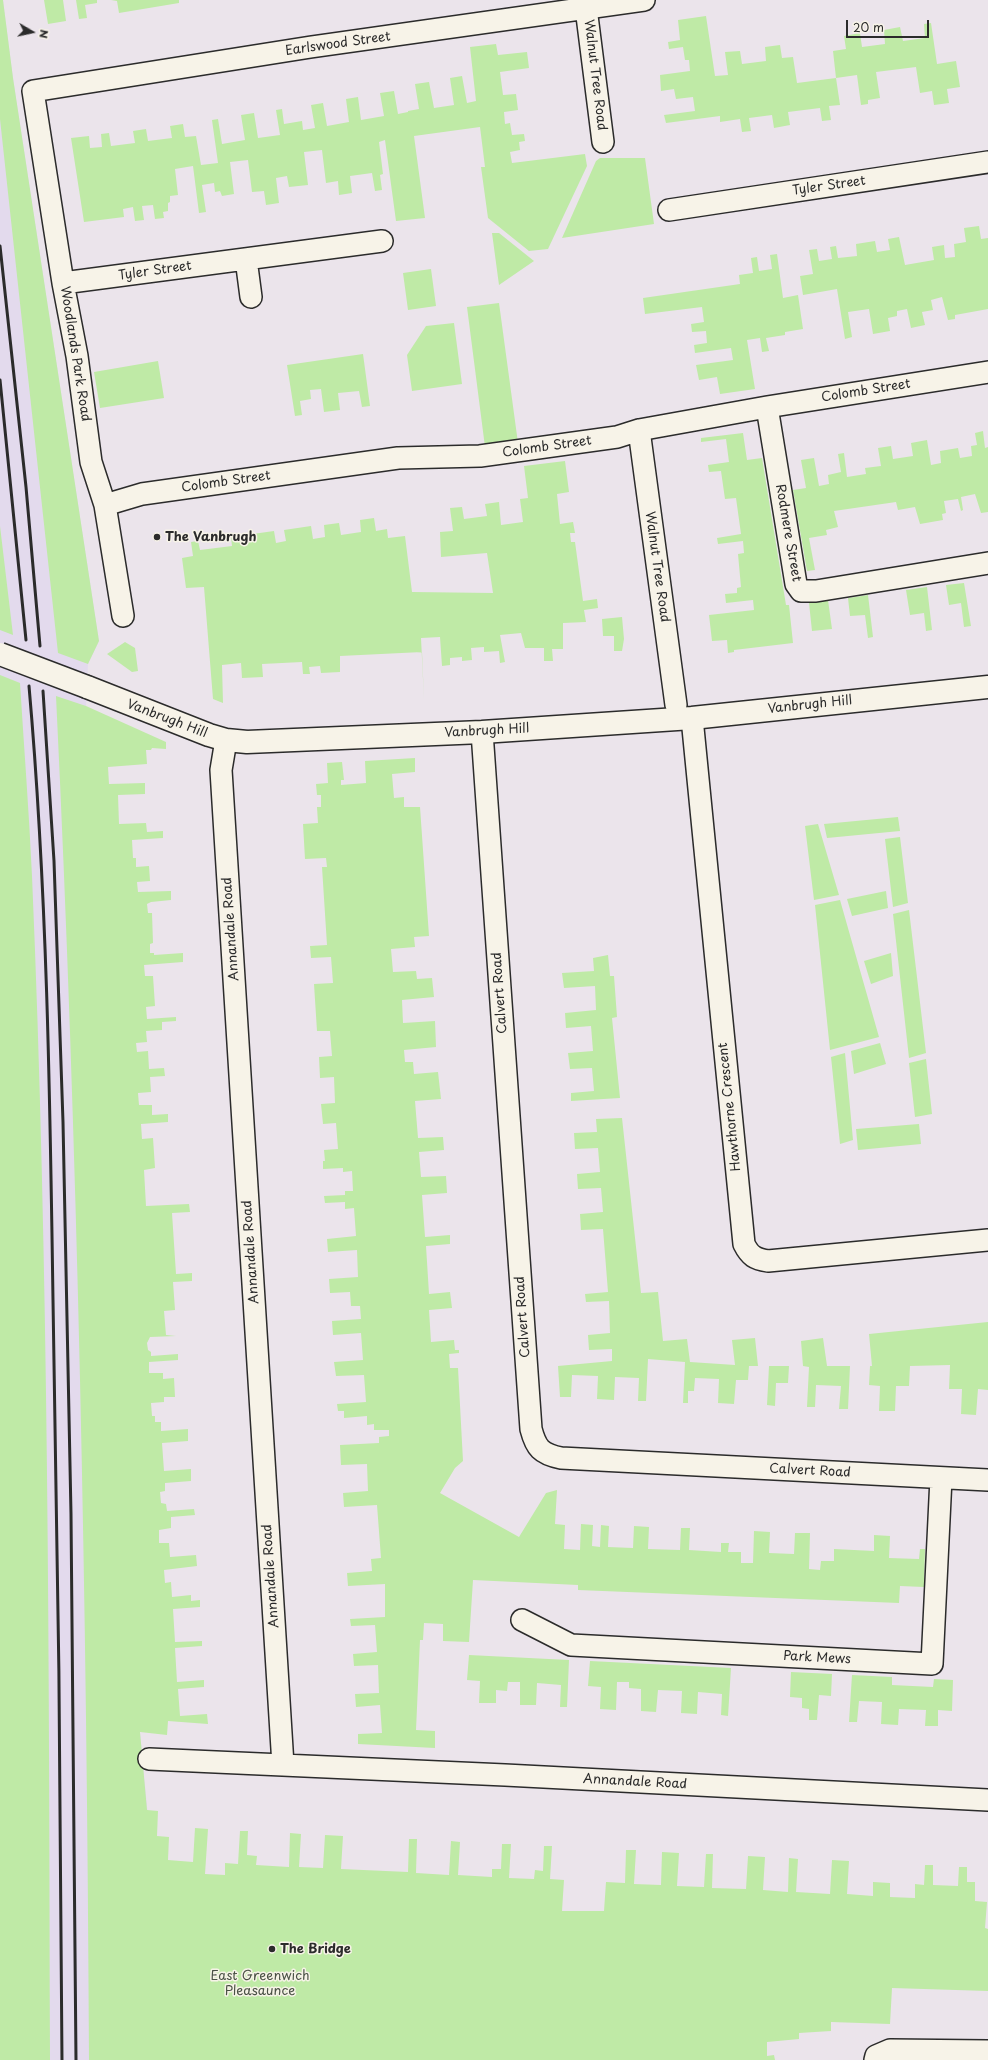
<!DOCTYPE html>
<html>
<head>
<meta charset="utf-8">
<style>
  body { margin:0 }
  #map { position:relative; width:988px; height:2060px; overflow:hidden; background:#ebe4eb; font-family:"Playpen Sans",sans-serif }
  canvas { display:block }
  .north { position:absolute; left:12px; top:12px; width:40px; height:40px; -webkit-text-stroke:3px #f7f3e8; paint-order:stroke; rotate:99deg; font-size:11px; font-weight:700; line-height:16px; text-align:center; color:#2b2b2b }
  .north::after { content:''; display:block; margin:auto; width:14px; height:18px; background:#2b2b2b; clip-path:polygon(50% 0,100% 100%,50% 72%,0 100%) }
  .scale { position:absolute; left:846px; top:20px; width:83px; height:18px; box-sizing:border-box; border:2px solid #2b2b2b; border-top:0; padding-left:5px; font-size:12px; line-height:14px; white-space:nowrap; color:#2b2b2b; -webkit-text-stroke:3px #f7f3e8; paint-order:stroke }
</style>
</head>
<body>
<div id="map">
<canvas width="988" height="2060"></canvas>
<div class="north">N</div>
<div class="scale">20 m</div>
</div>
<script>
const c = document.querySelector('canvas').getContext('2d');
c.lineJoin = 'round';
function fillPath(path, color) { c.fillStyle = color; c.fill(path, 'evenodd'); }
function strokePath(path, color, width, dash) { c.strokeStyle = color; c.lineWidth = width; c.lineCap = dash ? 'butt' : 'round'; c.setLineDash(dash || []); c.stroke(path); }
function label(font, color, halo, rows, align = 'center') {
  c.font = font + ' "Playpen Sans",sans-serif'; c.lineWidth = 3; c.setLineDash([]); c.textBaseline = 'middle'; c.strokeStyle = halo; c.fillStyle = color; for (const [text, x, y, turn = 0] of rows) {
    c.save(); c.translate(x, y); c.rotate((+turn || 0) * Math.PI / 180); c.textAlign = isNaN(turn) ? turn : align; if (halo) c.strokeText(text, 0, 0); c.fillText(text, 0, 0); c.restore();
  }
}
fillPath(new Path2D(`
  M 0,0 L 3,0 L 13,78 L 99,641 L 88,664 L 86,706 L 140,1732 L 171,2060 L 5,2060 L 0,1924 Z`), '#e3daed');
fillPath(new Path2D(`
  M 0,0 L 3,0 L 13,78 L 99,641 L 88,664 L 58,653 L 0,119 Z
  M 44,0 L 63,0 L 66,21 L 48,24 Z
  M 76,0 L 97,0 L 97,3 L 85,5 L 87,18 L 79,19 Z
  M 111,0 L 179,0 L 179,3 L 119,13 L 117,1 Z
  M 706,16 L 715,76 L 728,75 L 725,52 L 740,51 L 742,64 L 766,61 L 765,47 L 780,45 L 782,58 L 793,57 L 797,83 L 836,78 L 833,51 L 846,49 L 844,36 L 860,33 L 862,47 L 885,44 L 884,30 L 900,27 L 903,41 L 925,38 L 924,24 L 931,23 L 937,64 L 956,61 L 960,87 L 947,89 L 949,103 L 934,105 L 932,91 L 920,93 L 916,67 L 876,72 L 880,98 L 868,100 L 868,104 L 861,105 L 857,75 L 836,78 L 840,105 L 829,106 L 831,120 L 822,121 L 820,108 L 788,112 L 790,125 L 774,128 L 772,115 L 749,118 L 751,131 L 742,132 L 740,119 L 720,122 L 720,116 L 666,123 L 664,115 L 695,111 L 693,97 L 676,99 L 674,89 L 661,91 L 660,75 L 690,71 L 689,60 L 685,60 L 683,47 L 669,49 L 668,42 L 680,40 L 678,20 Z
  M 496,44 L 498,55 L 527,52 L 529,68 L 500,72 L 503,95 L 516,94 L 518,110 L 504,112 L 505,124 L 510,123 L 512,135 L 524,134 L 525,141 L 519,142 L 520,150 L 510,152 L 512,163 L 585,154 L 587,166 L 548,249 L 529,251 L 488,218 L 481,167 L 485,167 L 480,127 L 414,136 L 425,218 L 396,221 L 385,140 L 379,142 L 383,174 L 380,175 L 382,190 L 375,191 L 372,173 L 350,176 L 352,193 L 339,195 L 338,181 L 326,183 L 322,150 L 304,152 L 308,185 L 289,187 L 287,176 L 276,178 L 279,203 L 266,205 L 264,191 L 252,192 L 248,160 L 230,162 L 234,194 L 222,196 L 220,191 L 215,192 L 214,183 L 202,185 L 206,212 L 199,213 L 193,166 L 175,169 L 178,195 L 170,196 L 170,202 L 168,203 L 168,211 L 163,212 L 164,218 L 155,219 L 153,205 L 142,206 L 144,220 L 135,221 L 133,207 L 123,209 L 124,217 L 84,222 L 71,138 L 89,136 L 90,148 L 102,147 L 101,134 L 109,133 L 111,146 L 135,143 L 133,131 L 146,129 L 148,141 L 172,138 L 170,126 L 183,124 L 185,137 L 196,136 L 201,165 L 218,163 L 212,120 L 218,119 L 222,144 L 245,140 L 241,115 L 254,113 L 258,138 L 280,135 L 276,110 L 282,109 L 284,124 L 302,121 L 303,130 L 315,128 L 311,105 L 323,103 L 327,126 L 349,122 L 346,99 L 358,97 L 361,120 L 384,116 L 380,93 L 394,91 L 398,114 L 408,112 L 408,111 L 419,109 L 415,84 L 429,82 L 434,108 L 454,105 L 450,78 L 462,76 L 467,103 L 476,101 L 470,47 Z
  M 600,158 L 645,158 L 654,224 L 562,238 L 596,161 Z
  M 979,226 L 981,239 L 988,238 L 988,309 L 955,315 L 955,319 L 948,320 L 942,297 L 931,300 L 933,310 L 922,312 L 925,325 L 911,328 L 907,309 L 897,311 L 897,316 L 888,318 L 890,331 L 873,334 L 869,309 L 848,312 L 852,337 L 845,339 L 837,289 L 803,295 L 800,276 L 813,274 L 809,250 L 817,249 L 819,261 L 832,259 L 830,247 L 836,246 L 838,258 L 857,256 L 856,244 L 875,241 L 877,252 L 890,250 L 888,239 L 899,237 L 905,265 L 934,260 L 932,247 L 944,245 L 945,258 L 955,257 L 954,244 L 966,242 L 964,228 Z
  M 492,233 L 499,233 L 534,261 L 499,285 Z
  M 777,254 L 783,298 L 798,295 L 803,329 L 785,332 L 785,335 L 766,338 L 769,351 L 762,352 L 760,338 L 747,340 L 755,389 L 720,394 L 717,377 L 699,380 L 696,365 L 733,360 L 731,348 L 695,353 L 694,345 L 707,343 L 706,331 L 692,332 L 691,324 L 704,322 L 702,307 L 645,314 L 643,298 L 740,284 L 739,275 L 753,273 L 751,258 L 757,257 L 759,271 L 772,269 L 770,255 Z
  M 431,269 L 436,306 L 408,310 L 403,273 Z
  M 499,303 L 518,443 L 485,447 L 467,307 Z
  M 454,323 L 462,384 L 412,391 L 407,355 L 426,326 Z
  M 363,354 L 370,406 L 362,407 L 359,391 L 338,393 L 340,410 L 324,412 L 321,389 L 310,390 L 311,399 L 300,401 L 302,415 L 295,416 L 287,365 Z
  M 158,361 L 164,398 L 100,408 L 94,372 Z
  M 983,431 L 985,448 L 988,447 L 988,512 L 981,513 L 975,494 L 961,497 L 963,510 L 961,511 L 958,499 L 944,501 L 946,513 L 942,514 L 943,520 L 920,524 L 915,507 L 898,510 L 896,502 L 834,511 L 838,527 L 826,530 L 827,535 L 809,538 L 815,570 L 807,571 L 793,490 L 806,488 L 801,460 L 814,458 L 819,486 L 829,484 L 828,475 L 841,472 L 838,454 L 844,453 L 847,477 L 866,474 L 865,468 L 881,466 L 878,448 L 891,446 L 893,459 L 913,456 L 911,443 L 927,440 L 931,465 L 941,463 L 940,451 L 958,448 L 960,458 L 972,456 L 971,446 L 977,445 L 975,433 Z
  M 743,433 L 747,460 L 762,458 L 786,605 L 789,605 L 793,643 L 734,650 L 734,652 L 728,653 L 727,640 L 712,641 L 709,615 L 754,610 L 753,600 L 726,603 L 725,594 L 737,593 L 737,588 L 741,587 L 738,554 L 744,553 L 743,541 L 718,544 L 717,538 L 741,534 L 736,498 L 725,499 L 721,471 L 709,472 L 708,465 L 729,462 L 726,439 L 701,442 L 701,438 Z
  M 565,461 L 569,492 L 557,494 L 560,524 L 573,522 L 575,533 L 570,533 L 571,542 L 575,542 L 583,601 L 597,599 L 598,608 L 584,610 L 586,622 L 563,623 L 563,649 L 552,649 L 553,661 L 544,661 L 544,648 L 525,648 L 521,633 L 500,635 L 505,662 L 500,663 L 499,651 L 484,652 L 484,647 L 471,648 L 472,660 L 462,661 L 462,657 L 450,658 L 450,665 L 442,666 L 440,637 L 421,638 L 424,700 L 422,652 L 340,656 L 340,672 L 321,673 L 320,666 L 309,667 L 310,674 L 303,674 L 302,662 L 262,664 L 263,677 L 242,678 L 241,663 L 222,665 L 223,703 L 213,699 L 204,587 L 186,588 L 182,558 L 193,556 L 191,542 L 198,541 L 200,550 L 232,546 L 231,537 L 274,531 L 276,543 L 286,541 L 284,530 L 311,526 L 313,539 L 325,537 L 324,525 L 339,523 L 341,535 L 361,532 L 360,520 L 374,518 L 376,531 L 387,529 L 388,538 L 405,536 L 412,592 L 493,593 L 487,553 L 441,557 L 440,532 L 453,531 L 450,508 L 462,507 L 464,519 L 487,516 L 485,504 L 499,502 L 501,525 L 523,522 L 520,499 L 528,498 L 524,466 Z
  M 0,526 L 13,635 L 0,630 Z
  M 964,583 L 971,626 L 964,627 L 961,603 L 949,605 L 946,585 Z
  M 927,587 L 932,630 L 926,631 L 924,613 L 910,615 L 906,590 Z
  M 868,595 L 873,637 L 868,638 L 865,615 L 850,616 L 848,598 Z
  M 828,600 L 832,629 L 812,631 L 809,603 Z
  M 622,617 L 624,639 L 622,651 L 614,651 L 614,636 L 603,636 L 602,619 Z
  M 125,642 L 135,648 L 138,671 L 132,672 L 107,654 Z
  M 0,675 L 20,683 C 24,747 29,812 32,876 C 49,1270 49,1665 50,2060 L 0,2060 Z
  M 56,696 L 86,706 L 166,742 L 166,749 L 152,748 L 151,750 L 146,750 L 147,764 L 108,767 L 109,784 L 145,783 L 145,794 L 118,795 L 119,824 L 146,823 L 147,832 L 163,831 L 163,838 L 132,840 L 133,858 L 136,858 L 136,867 L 149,866 L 150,881 L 137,882 L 138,892 L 171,891 L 171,900 L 151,902 L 147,904 L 148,913 L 152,913 L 153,943 L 150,944 L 150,953 L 154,953 L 154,955 L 183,953 L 183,962 L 144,965 L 145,976 L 153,976 L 155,1006 L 146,1007 L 147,1019 L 176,1017 L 176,1021 L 162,1022 L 162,1030 L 146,1031 L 147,1042 L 136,1043 L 137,1052 L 148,1051 L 149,1069 L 164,1068 L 165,1076 L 150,1077 L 151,1092 L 138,1093 L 139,1105 L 152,1105 L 152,1115 L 168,1114 L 168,1122 L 141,1124 L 142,1139 L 153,1138 L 155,1168 L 144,1170 L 146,1206 L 189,1204 L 190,1212 L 172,1213 L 176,1274 L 192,1273 L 192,1281 L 173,1282 L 175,1310 L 164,1311 L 166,1335 L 176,1336 L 150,1337 L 147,1343 L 148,1350 L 151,1352 L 151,1356 L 178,1354 L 178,1360 L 149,1362 L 149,1373 L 163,1373 L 163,1379 L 174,1378 L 175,1397 L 164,1397 L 164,1402 L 151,1403 L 152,1416 L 155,1416 L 155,1422 L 161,1422 L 161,1431 L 188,1429 L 188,1441 L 162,1443 L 164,1471 L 191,1469 L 191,1481 L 165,1483 L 165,1491 L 160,1492 L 161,1503 L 166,1504 L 167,1511 L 194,1509 L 195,1515 L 171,1517 L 171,1528 L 159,1530 L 159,1543 L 169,1543 L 170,1557 L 196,1555 L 197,1566 L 164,1570 L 165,1583 L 171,1582 L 172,1597 L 191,1595 L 191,1601 L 200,1600 L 200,1607 L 173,1609 L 175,1642 L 202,1641 L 202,1646 L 175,1648 L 177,1682 L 204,1680 L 204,1687 L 178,1689 L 180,1716 L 207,1714 L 208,1724 L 168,1721 L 167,1735 L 140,1732 L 147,1810 L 158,1811 L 157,1836 L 169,1837 L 168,1860 L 193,1862 L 195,1828 L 208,1829 L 205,1874 L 225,1875 L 225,1863 L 238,1864 L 240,1831 L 248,1831 L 247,1855 L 257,1856 L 256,1865 L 289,1867 L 290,1833 L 301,1834 L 299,1867 L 323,1868 L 325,1835 L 343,1836 L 341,1869 L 408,1872 L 409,1839 L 417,1839 L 416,1873 L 449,1875 L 451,1841 L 460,1842 L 458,1875 L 492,1877 L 492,1869 L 501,1869 L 502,1844 L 511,1844 L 509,1878 L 534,1879 L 535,1870 L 543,1871 L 544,1846 L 552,1846 L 550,1879 L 564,1880 L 562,1911 L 604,1911 L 606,1882 L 625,1883 L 626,1850 L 636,1850 L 634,1884 L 661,1885 L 662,1852 L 679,1853 L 677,1886 L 704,1887 L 706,1854 L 713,1854 L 712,1888 L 746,1889 L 748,1856 L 765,1857 L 763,1890 L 788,1892 L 789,1858 L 798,1859 L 796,1892 L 830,1894 L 832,1860 L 849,1861 L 847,1894 L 873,1896 L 873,1882 L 890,1883 L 890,1897 L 915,1898 L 915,1884 L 924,1885 L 925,1865 L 933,1865 L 933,1885 L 958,1886 L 959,1867 L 967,1867 L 967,1882 L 975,1882 L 975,1901 L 987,1902 L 985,1928 L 988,1929 L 988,1991 L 892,1988 L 890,2024 L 831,2022 L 831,2031 L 799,2033 L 799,2039 L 767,2042 L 767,2056 L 774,2055 L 775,2060 L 89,2060 C 87,1605 78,1150 56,696 Z
  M 415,758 L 415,772 L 392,774 L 394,798 L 404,797 L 404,807 L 420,807 L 429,936 L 414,937 L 415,947 L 391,949 L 393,972 L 416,971 L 417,979 L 432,978 L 434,997 L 402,1000 L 403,1023 L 435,1021 L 436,1047 L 404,1050 L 405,1062 L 413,1062 L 414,1074 L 438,1072 L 441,1099 L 415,1101 L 418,1138 L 443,1137 L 444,1150 L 419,1152 L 421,1177 L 446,1176 L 447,1193 L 422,1195 L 425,1237 L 450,1235 L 450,1244 L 426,1246 L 429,1294 L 450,1292 L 452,1308 L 429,1310 L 431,1342 L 454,1340 L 455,1350 L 459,1350 L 459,1353 L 449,1354 L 450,1368 L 458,1368 L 463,1461 L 455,1468 L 440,1493 L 519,1537 L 546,1493 L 557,1490 L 555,1524 L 565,1525 L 564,1549 L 580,1550 L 581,1524 L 593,1525 L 592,1546 L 600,1547 L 601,1525 L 609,1526 L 608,1547 L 633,1548 L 634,1526 L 649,1527 L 648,1549 L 680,1550 L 681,1528 L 690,1528 L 689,1550 L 721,1552 L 721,1543 L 729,1543 L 728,1552 L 741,1552 L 741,1563 L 753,1563 L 754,1531 L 770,1532 L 769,1553 L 794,1554 L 795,1533 L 810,1533 L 809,1569 L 820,1570 L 821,1561 L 834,1561 L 834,1549 L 874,1551 L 874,1535 L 890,1536 L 889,1558 L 919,1559 L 920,1549 L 925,1549 L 924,1587 L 900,1586 L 899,1603 L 578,1590 L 578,1585 L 473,1580 L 469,1642 L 443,1641 L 443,1624 L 424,1623 L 423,1640 L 420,1640 L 416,1730 L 435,1731 L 435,1748 L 358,1744 L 358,1734 L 382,1733 L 380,1705 L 356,1707 L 355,1694 L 379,1693 L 378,1665 L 354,1666 L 353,1654 L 377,1652 L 375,1625 L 351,1626 L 350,1619 L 385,1617 L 385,1584 L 348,1586 L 347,1573 L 372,1571 L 371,1559 L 381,1558 L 377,1505 L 344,1507 L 343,1493 L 368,1491 L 367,1464 L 341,1465 L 340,1445 L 379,1443 L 379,1437 L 389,1436 L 389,1430 L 374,1430 L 374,1424 L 367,1425 L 367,1416 L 344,1418 L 344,1411 L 338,1411 L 337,1404 L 366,1402 L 364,1375 L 336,1376 L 334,1362 L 363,1360 L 361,1333 L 333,1335 L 332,1321 L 361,1319 L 360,1306 L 351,1306 L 350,1292 L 330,1293 L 329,1279 L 358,1277 L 357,1250 L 328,1252 L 327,1239 L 356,1236 L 354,1208 L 345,1209 L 345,1202 L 325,1203 L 324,1196 L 345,1195 L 345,1191 L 353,1191 L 352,1171 L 343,1172 L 343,1168 L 323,1169 L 323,1161 L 325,1161 L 324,1150 L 338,1149 L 336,1123 L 323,1124 L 321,1104 L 335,1103 L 334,1077 L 320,1078 L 319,1057 L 332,1056 L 330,1031 L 317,1031 L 314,984 L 333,983 L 331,957 L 311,958 L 310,946 L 327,945 L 322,867 L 327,867 L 326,858 L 305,859 L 303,824 L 318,823 L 317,807 L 321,807 L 321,795 L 317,795 L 316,784 L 328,783 L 327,763 L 342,762 L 344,780 L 341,780 L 341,785 L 366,783 L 365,761 Z
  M 898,817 L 900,831 L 827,838 L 824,824 Z
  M 818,824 L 839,895 L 814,900 L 805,826 Z
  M 900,837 L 908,903 L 893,907 L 885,839 Z
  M 886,891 L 888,908 L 852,916 L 847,899 Z
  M 840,900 L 879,1037 L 830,1050 L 815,905 Z
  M 909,910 L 926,1053 L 909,1058 L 893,914 Z
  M 891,953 L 893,976 L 871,984 L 864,961 Z
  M 608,955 L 610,976 L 614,976 L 617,1017 L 612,1018 L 620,1098 L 571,1101 L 571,1093 L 594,1091 L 592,1068 L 570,1069 L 568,1053 L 593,1051 L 591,1026 L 566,1028 L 565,1013 L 596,1010 L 595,986 L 564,988 L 562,973 L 594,971 L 593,958 Z
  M 880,1043 L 886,1064 L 854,1074 L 851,1051 Z
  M 845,1053 L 853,1140 L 840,1144 L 831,1057 Z
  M 926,1059 L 932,1114 L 915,1117 L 909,1063 Z
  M 622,1118 L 641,1293 L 658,1292 L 663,1341 L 687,1339 L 690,1362 L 735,1365 L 732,1340 L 755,1338 L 758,1366 L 749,1366 L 748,1380 L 736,1380 L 734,1404 L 718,1403 L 719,1379 L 695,1378 L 694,1391 L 688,1391 L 688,1403 L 683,1403 L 685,1362 L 648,1359 L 646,1401 L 638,1401 L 639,1378 L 615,1377 L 614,1400 L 597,1399 L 598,1376 L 572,1375 L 571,1397 L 560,1397 L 558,1366 L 612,1361 L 612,1349 L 589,1350 L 588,1335 L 610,1333 L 609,1301 L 586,1302 L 585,1294 L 608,1292 L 603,1229 L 581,1230 L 580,1214 L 603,1212 L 601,1188 L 578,1189 L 577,1174 L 600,1172 L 598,1148 L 575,1149 L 574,1133 L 597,1132 L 596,1119 Z
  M 919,1124 L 921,1144 L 858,1150 L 856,1129 Z
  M 988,1322 L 988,1390 L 978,1389 L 976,1415 L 961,1414 L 962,1389 L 949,1389 L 950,1365 L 910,1366 L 909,1386 L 896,1386 L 895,1411 L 879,1411 L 880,1386 L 869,1385 L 870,1366 L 872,1366 L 869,1334 Z
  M 823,1338 L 827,1366 L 850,1366 L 848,1409 L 839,1409 L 841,1386 L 816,1385 L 815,1407 L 807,1407 L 809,1367 L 803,1366 L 801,1341 Z
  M 769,1366 L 789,1366 L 788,1383 L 776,1383 L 775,1406 L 767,1405 Z
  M 469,1655 L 569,1660 L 567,1707 L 560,1707 L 561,1685 L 537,1683 L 536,1705 L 520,1705 L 520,1682 L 508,1682 L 507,1691 L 496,1690 L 496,1703 L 479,1703 L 480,1681 L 467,1680 Z
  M 590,1661 L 731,1668 L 728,1716 L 721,1715 L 722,1694 L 698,1692 L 697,1714 L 681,1713 L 682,1691 L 658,1690 L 656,1712 L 641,1711 L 641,1689 L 629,1688 L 629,1682 L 617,1682 L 616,1710 L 600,1709 L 601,1687 L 588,1686 Z
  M 791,1672 L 832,1674 L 831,1696 L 819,1695 L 817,1720 L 809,1720 L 809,1709 L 802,1708 L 802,1698 L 790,1697 Z
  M 852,1675 L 892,1677 L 892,1685 L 933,1687 L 934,1679 L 953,1680 L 952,1711 L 938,1710 L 938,1726 L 925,1726 L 926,1710 L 899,1709 L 898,1725 L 881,1724 L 882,1702 L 859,1701 L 857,1722 L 849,1722 Z`), '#bfeaa6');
const minor = new Path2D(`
  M 586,8 L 603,142
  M 669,210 L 988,162
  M 246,259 L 251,297
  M 63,283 L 382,241
  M 767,407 L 796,584 L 801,591 L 816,591 L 988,563
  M 639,430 L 676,705
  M 105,505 L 142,494 L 398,458 L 480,456 L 617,437 L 639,430 L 767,407 L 988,372
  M 123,616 L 105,505 L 91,462 L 77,356 L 63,283 L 33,91 L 311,47 L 644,0
  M 692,718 L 744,1244 C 750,1256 755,1259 768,1261 L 988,1240
  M 482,732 L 531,1429 C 536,1448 541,1454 561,1458 L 988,1480
  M 226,740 L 221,770 L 283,1765
  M 522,1620 L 571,1645 L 932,1664 L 941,1478
  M 149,1759 L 505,1775 L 988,1800
  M 875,2060 L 876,2056 L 890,2050 L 988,2051`);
const tertiary = new Path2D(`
  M 87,687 L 209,735 L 226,740 L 247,742 L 482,732 L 692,718 L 988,687`);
strokePath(minor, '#2b2b2b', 24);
strokePath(tertiary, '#2b2b2b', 25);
strokePath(minor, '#f7f3e8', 21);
strokePath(tertiary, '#f7f3e8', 22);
strokePath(new Path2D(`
  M 0,246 L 26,487 L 40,646
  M 0,380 L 26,640
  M 29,686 C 47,890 50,1095 53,1300 C 58,1553 61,1807 62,2060
  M 43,691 L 54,861 L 63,1122 L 71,1514 L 76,2060`), '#2b2b2b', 3);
const tertiaryBridge = new Path2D(`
  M 0,654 L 87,687`);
strokePath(tertiaryBridge, '#2b2b2b', 25, []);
strokePath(tertiaryBridge, '#f7f3e8', 22);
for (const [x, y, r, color] of [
  [157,537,4,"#2b2b2b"],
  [272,1949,4,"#2b2b2b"]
]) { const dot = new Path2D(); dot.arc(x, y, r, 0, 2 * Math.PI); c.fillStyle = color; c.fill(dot); strokePath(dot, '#f7f3e8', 1.5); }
label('13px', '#2b2b2b', '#f7f3e8', [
  ["Earlswood Street",338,44,-8],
  ["Walnut Tree Road",595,75,83],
  ["Tyler Street",829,186,-8],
  ["Tyler Street",155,271,-8],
  ["Woodlands Park Road",75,354,81],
  ["Colomb Street",866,391,-9],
  ["Colomb Street",547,447,-8],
  ["Colomb Street",226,482,-8],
  ["Rodmere Street",788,533,80],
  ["Walnut Tree Road",657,567,82],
  ["Vanbrugh Hill",810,705,-6],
  ["Vanbrugh Hill",167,719,21],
  ["Vanbrugh Hill",487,731,-3],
  ["Annandale Road",231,929,-94],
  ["Calvert Road",500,993,-94],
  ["Hawthorne Crescent",730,1107,-96],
  ["Annandale Road",251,1252,-94],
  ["Calvert Road",523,1317,-94],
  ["Calvert Road",810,1471,3],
  ["Annandale Road",271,1576,-94],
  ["Park Mews",817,1658,3],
  ["Annandale Road",635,1782,3]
]);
label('bold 13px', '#2b2b2b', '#f7f3e8', [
  ["The Vanbrugh",165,537],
  ["The Bridge",280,1949]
], 'left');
label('13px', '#495144', '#f7f3e8', [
  ["East Greenwich",260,1976],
  ["Pleasaunce",260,1991]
]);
</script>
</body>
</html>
